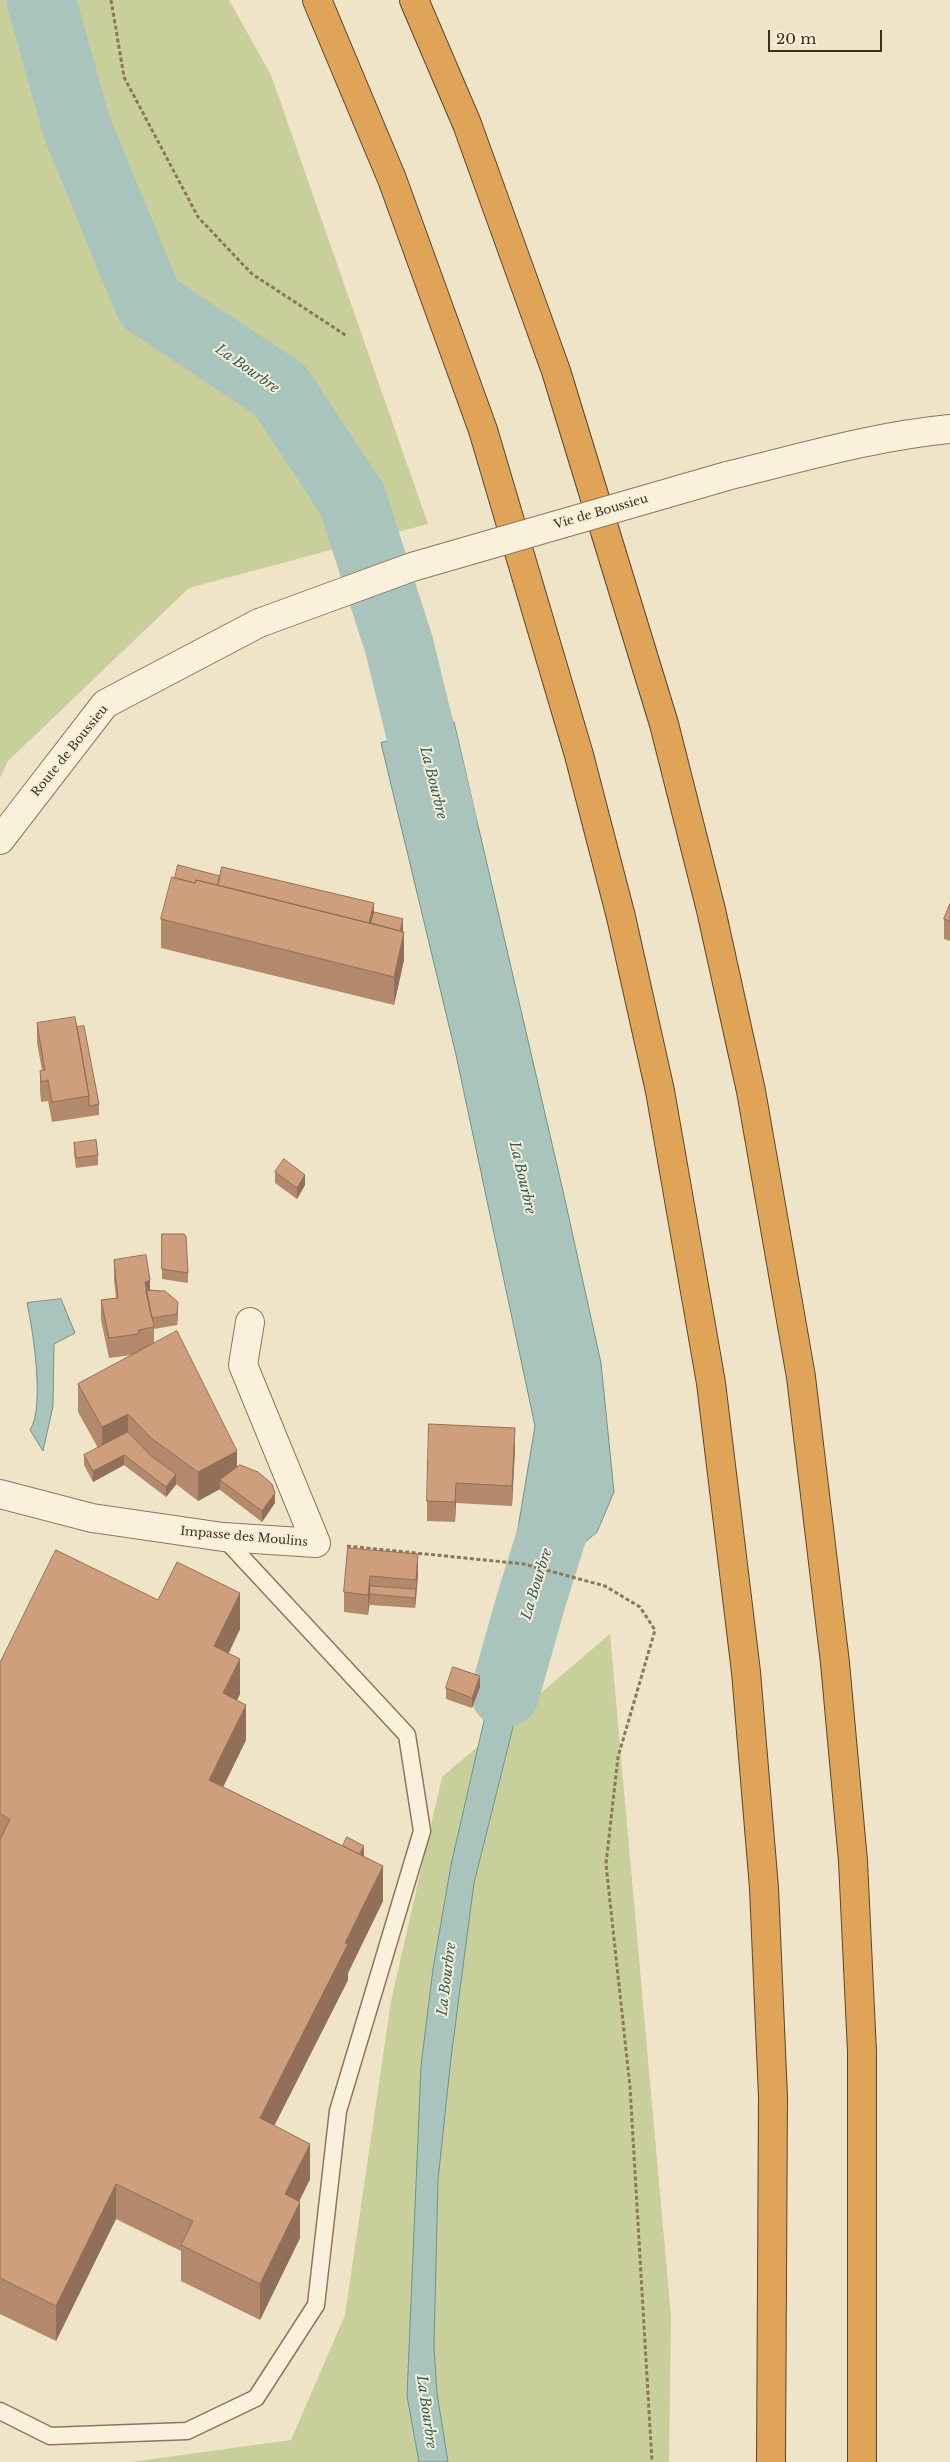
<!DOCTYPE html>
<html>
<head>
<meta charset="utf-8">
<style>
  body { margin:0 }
  #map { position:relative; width:950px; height:2462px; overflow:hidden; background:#f0e4c8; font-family:"Libre Baskerville",serif }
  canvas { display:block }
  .scale { position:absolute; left:768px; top:30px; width:114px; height:22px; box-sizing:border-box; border:2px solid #3d2e20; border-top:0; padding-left:6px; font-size:15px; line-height:18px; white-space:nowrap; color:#3d2e20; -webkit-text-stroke:4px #f7eed8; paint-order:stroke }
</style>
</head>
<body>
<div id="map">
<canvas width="950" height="2462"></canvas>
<div class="scale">20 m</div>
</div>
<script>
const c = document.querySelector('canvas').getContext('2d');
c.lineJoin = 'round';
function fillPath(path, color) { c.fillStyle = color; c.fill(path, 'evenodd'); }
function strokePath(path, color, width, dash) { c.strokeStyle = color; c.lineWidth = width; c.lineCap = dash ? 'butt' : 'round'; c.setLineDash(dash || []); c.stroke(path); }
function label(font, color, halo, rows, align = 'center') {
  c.font = font + ' "Libre Baskerville",serif'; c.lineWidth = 4; c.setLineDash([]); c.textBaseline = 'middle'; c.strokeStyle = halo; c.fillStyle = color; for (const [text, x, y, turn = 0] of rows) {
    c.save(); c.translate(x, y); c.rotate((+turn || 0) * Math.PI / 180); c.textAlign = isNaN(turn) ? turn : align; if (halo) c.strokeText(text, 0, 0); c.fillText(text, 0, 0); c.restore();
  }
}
fillPath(new Path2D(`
  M 0,0 L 229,0 L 271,75 L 428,524 L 189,588 L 8,761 L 0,778 Z
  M 610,1634 L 671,2316 L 669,2462 L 131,2462 L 291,2440 L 345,2315 L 391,2001 L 442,1777 Z`), '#c9cf9b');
const water = new Path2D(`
  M 454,722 L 563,1191 L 601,1363 L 614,1492 L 597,1532 L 559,1564 L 514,1552 L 535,1426 L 456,1055 L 381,743 Z
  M 61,1299 L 75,1333 L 54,1344 L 53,1406 L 43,1451 L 30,1430 C 45,1408 33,1330 27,1303 Z
  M 517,1578 L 531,1601 L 551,1587 L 527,1671 L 474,1883 L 451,2058 L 438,2180 L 434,2346 L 437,2393 L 448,2462 L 419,2462 L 407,2396 L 421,2066 L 433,1969 L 451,1865 Z`);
fillPath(water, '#a9c4bc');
strokePath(water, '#6f938a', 1);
strokePath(new Path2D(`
  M 41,0 L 77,128 L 149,303 L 280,390 L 352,499 L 399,645 L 443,825
  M 505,1693 L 531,1601 L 572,1470`), '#a9c4bc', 69);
const service = new Path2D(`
  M 0,2411 L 50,2436 L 187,2431 L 256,2398 L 316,2305 L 338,2111 L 422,1831 L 407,1735 L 223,1537`);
const minor = new Path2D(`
  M 0,1494 L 92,1518 L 223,1537 L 316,1543 L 243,1365 L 250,1322`);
const tertiary = new Path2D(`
  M 727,476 C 800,458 875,436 950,429
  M 0,840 L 105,704 L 259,623`);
const motorway = new Path2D(`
  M 317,0 L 392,179 L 483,430 L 579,755 L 621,917 L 660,1091 L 711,1383 L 746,1672 L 764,1888 L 773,2097 L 771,2462
  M 414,0 L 467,124 L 556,371 L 664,724 L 711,910 L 751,1091 L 801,1377 L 835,1663 L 853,1861 L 862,2052 L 862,2462`);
strokePath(service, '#8d765c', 19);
strokePath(minor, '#8d765c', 30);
strokePath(tertiary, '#8d765c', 30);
strokePath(motorway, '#5b4430', 30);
strokePath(new Path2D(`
  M 111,0 L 124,77 L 198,217 L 252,274 L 347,336
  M 347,1546 L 524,1564 L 605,1586 L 640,1607 L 655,1630 L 618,1757 L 606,1864 L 630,2087 L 652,2462`), '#8d765c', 3, [4, 2.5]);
strokePath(service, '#faf1dc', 16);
strokePath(minor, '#faf1dc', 28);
strokePath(tertiary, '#faf1dc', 28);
strokePath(motorway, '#e0a458', 28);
const tertiaryBridge = new Path2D(`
  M 259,623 L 412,567 L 727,476`);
strokePath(tertiaryBridge, '#8d765c', 30, []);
strokePath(tertiaryBridge, '#faf1dc', 28);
fillPath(new Path2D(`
  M 175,878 L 374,912 L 402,931 L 404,960 L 394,1005 L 161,948 L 161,919 Z
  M 950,904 L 950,941 L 944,939 L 944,919 Z
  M 37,1023 L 77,1027 L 99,1104 L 99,1115 L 52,1122 L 48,1101 L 41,1102 L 40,1091 L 40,1071 L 42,1070 L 37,1043 Z
  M 74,1143 L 98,1155 L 98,1165 L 76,1168 L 74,1154 Z
  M 275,1172 L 305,1185 L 297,1199 L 275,1183 Z
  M 162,1234 L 188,1273 L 188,1283 L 162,1279 Z
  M 114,1260 L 178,1312 L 177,1325 L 154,1329 L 154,1343 L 237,1467 L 275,1503 L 262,1522 L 220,1490 L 220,1489 L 198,1501 L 176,1484 L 166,1497 L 124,1465 L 93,1482 L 84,1465 L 84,1455 L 98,1448 L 78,1412 L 78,1384 L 132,1355 L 109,1358 L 101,1320 L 101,1300 L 116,1298 L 114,1280 Z
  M 515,1448 L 512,1506 L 456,1503 L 455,1522 L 427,1521 L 427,1501 Z
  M 348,1548 L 418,1574 L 415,1608 L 370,1605 L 370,1603 L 368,1615 L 344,1612 L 344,1592 Z
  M 158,1600 L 240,1629 L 229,1653 L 240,1694 L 237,1700 L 246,1740 L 223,1787 L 364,1856 L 383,1901 L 348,1973 L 348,1980 L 274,2126 L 310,2179 L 299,2202 L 300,2238 L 260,2320 L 181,2281 L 181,2251 L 116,2219 L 56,2341 L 0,2314 L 0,1663 Z
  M 480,1687 L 472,1708 L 446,1699 L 446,1688 Z`), '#b2896c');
fillPath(new Path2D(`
  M 374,903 L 374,923 L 367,930 Z
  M 403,919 L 403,930 L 397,957 L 397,947 Z
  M 404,932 L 404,960 L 394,1005 L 394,977 Z
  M 305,1175 L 305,1185 L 297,1199 L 297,1188 Z
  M 150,1280 L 150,1300 L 147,1302 L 145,1282 Z
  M 178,1302 L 178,1312 L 177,1325 L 177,1314 Z
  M 128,1414 L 128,1442 L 102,1455 L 102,1427 Z
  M 515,1428 L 515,1448 L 512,1506 L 512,1486 Z
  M 237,1451 L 237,1479 L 220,1480 L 220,1489 L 198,1501 L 198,1472 Z
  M 124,1455 L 124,1465 L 93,1482 L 93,1471 Z
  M 176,1474 L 176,1485 L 166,1497 L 166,1487 Z
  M 456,1483 L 456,1503 L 455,1522 L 455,1502 Z
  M 275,1493 L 275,1503 L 262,1522 L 262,1511 Z
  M 418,1554 L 418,1574 L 416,1600 L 416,1580 Z
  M 370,1576 L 370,1594 L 368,1615 L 368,1595 Z
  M 416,1589 L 416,1600 L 415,1608 L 415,1598 Z
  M 240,1593 L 240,1629 L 214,1682 L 214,1646 Z
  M 240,1659 L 240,1694 L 223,1729 L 223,1693 Z
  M 480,1676 L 480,1687 L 472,1708 L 472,1698 Z
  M 246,1705 L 246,1740 L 209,1816 L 209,1780 Z
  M 364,1846 L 364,1856 L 353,1867 Z
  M 383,1866 L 383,1901 L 348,1973 L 348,1980 L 260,2154 L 260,2118 Z
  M 310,2144 L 310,2179 L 285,2230 L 285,2194 Z
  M 116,2184 L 116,2219 L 56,2341 L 56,2306 Z
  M 300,2202 L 300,2238 L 260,2320 L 260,2284 Z`), '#916f58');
const building = new Path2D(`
  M 178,865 L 220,876 L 218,885 L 196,880 L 195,883 L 175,878 Z
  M 222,867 L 374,903 L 369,923 L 218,885 Z
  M 172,877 L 195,883 L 196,880 L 404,932 L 394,977 L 161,919 Z
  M 950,904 L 950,921 L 944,919 Z
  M 374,912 L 403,919 L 400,931 L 371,923 Z
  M 75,1017 L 89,1096 L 52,1102 L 48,1080 L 41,1082 L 40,1071 L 45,1070 L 37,1023 Z
  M 84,1026 L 99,1104 L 89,1106 L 89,1096 L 77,1027 Z
  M 96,1140 L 98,1155 L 76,1158 L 74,1143 Z
  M 284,1159 L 305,1175 L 297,1188 L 275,1172 Z
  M 162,1234 L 184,1234 L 186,1236 L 188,1273 L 162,1269 Z
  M 146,1255 L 150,1280 L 145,1282 L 154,1327 L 138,1330 L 139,1334 L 109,1338 L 101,1300 L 118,1298 L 114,1260 Z
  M 146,1290 L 165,1291 L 178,1302 L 177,1314 L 152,1318 Z
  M 177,1331 L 237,1451 L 198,1472 L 151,1438 L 128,1414 L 102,1427 L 78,1384 Z
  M 429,1424 L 515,1428 L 512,1486 L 456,1483 L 455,1502 L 427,1501 Z
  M 128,1432 L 151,1456 L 176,1474 L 166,1487 L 124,1455 L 93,1471 L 84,1455 Z
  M 240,1465 L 258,1472 L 272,1484 L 275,1493 L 262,1511 L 220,1480 Z
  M 348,1548 L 418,1554 L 416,1580 L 370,1576 L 368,1595 L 344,1592 Z
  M 56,1550 L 158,1600 L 177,1562 L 240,1593 L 214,1646 L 240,1659 L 223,1693 L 246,1705 L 209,1780 L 383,1866 L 345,1943 L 348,1944 L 260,2118 L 310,2144 L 285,2194 L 300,2202 L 260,2284 L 181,2245 L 193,2221 L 116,2184 L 56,2306 L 0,2278 L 0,1840 L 10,1819 L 0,1814 L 0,1663 Z
  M 370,1586 L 416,1589 L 415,1598 L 370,1594 Z
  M 453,1667 L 480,1676 L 472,1698 L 446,1688 Z
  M 347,1837 L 364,1846 L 359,1854 L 343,1846 Z`);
fillPath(building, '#cf9f7d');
strokePath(building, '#916f58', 1);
label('12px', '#3d2e20', '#f7eed8', [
  ["Vie de Boussieu",601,512,-16],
  ["Route de Boussieu",70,751,-51],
  ["Impasse des Moulins",244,1537,5]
]);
label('italic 14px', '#2f5d5a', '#f7eed8', [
  ["La Bourbre",247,369,35],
  ["La Bourbre",433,783,76],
  ["La Bourbre",522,1178,77],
  ["La Bourbre",537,1584,-73],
  ["La Bourbre",447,1979,-83],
  ["La Bourbre",426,2412,82]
]);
</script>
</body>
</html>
